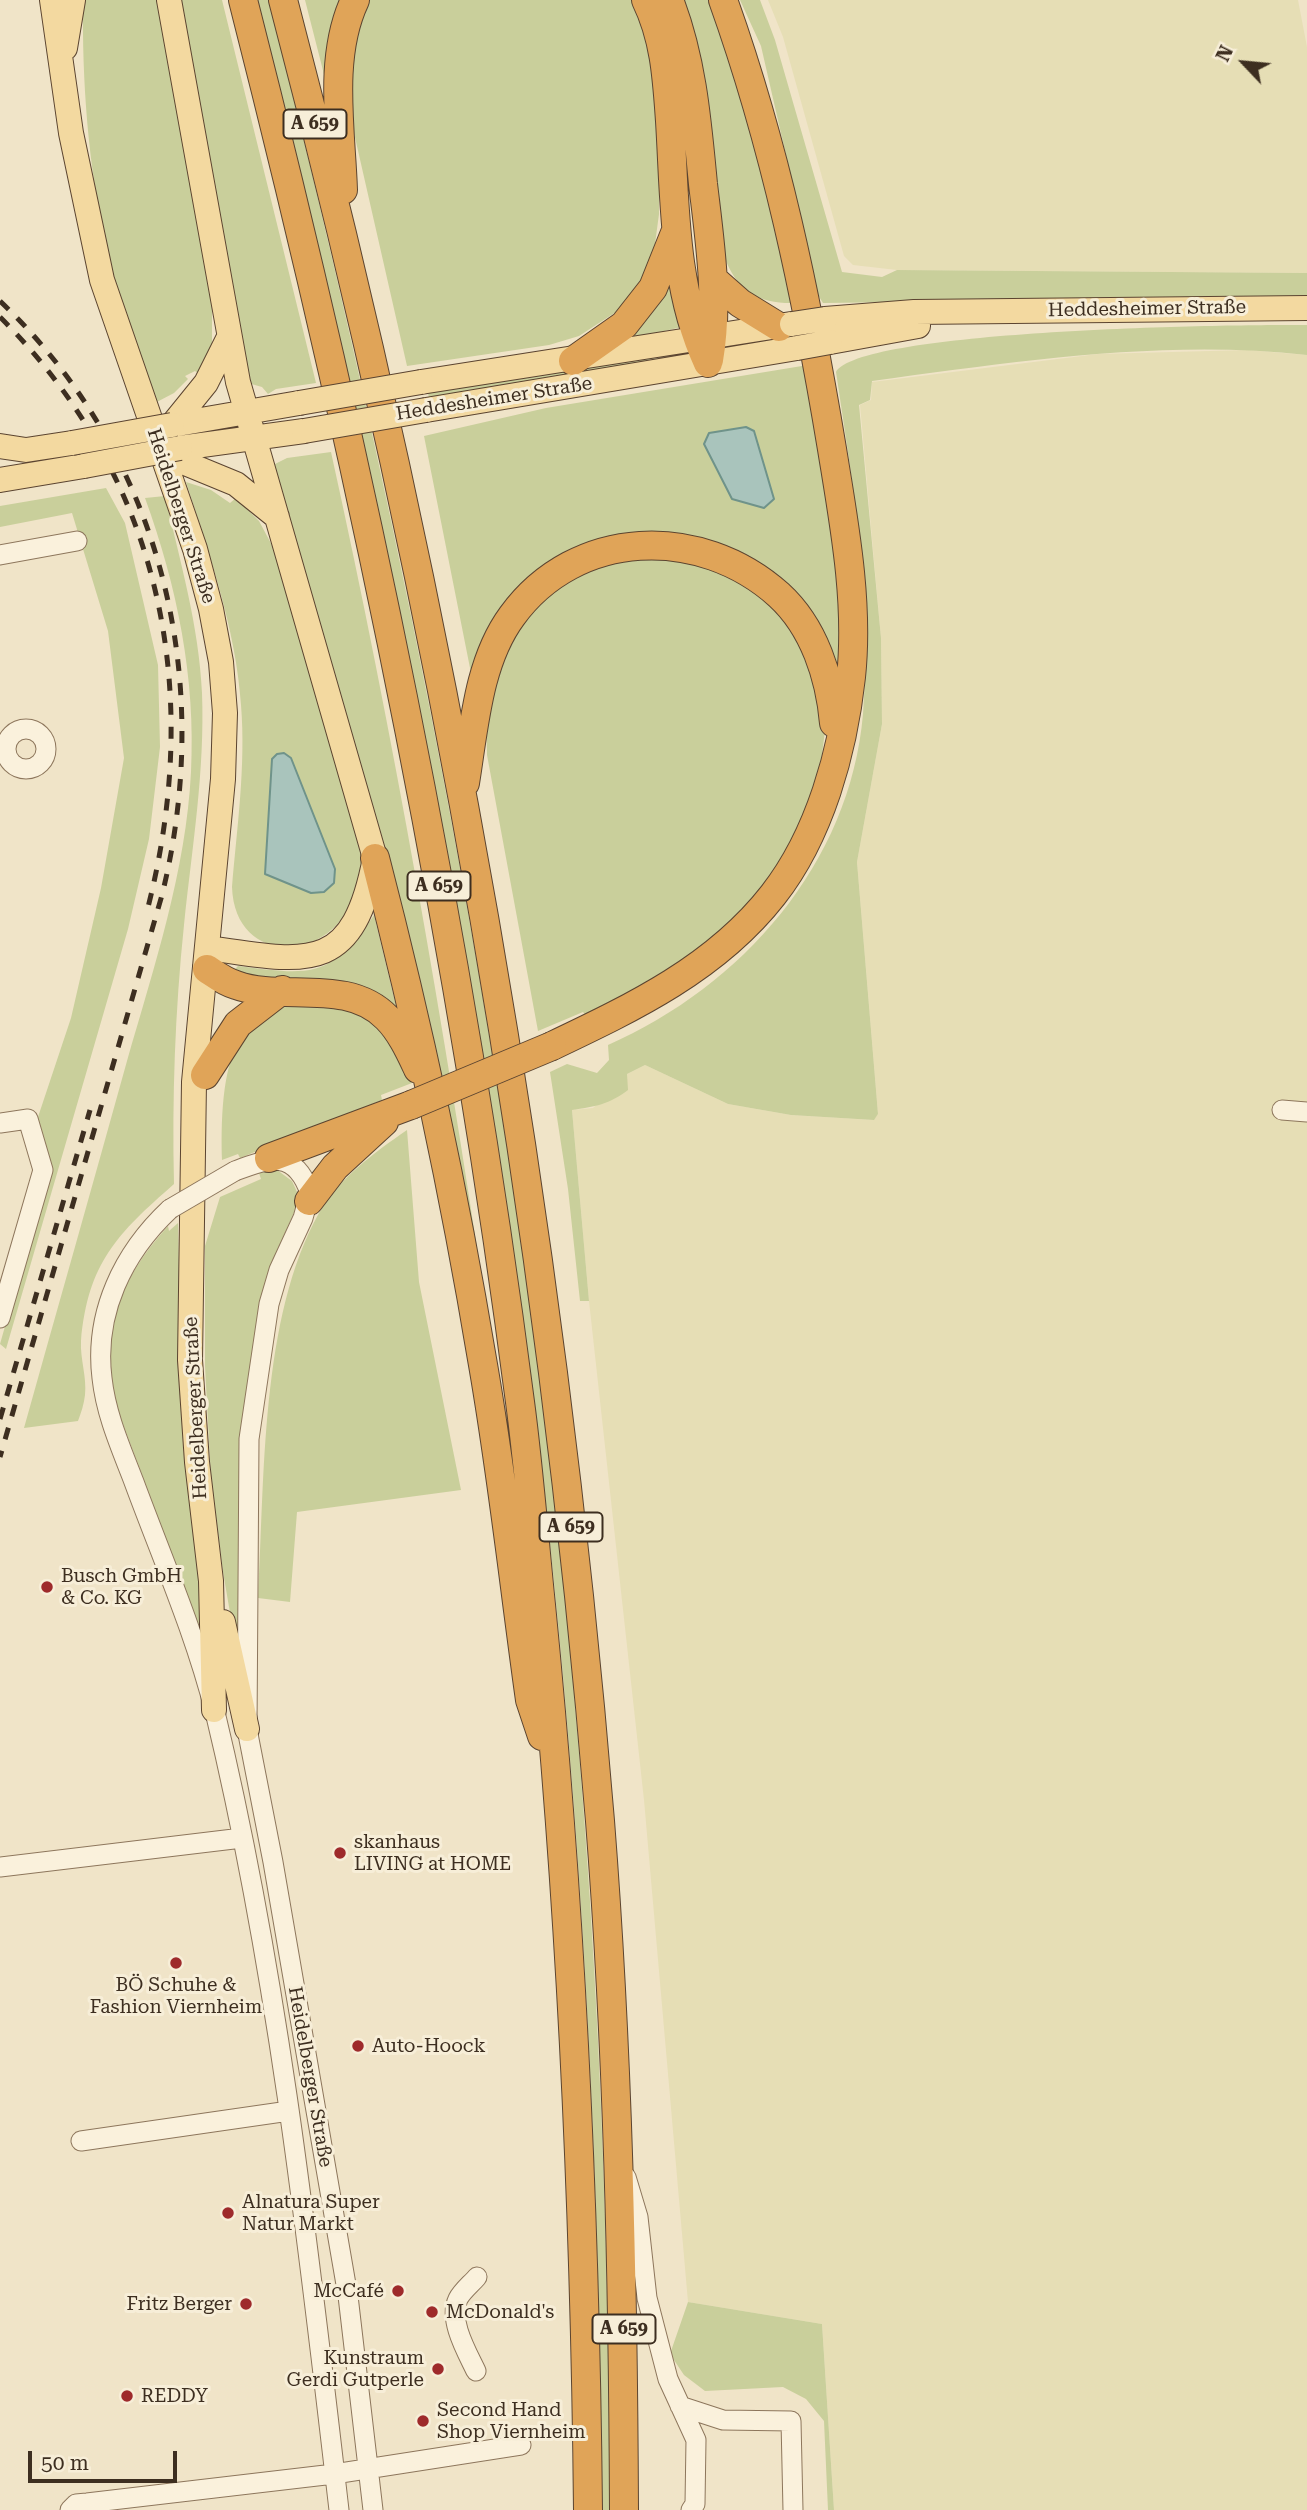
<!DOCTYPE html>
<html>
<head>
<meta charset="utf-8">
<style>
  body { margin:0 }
  #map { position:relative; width:1307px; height:2510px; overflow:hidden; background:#f0e4c8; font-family:"Roboto Serif",serif }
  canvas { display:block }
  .north { position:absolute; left:1209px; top:28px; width:70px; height:70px; -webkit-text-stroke:5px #f7eed8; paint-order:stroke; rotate:296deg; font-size:19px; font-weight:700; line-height:28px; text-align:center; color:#3d2e20 }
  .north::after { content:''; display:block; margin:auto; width:24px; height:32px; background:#3d2e20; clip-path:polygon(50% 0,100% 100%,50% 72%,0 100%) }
  .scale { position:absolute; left:28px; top:2451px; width:149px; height:32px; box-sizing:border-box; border:4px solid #3d2e20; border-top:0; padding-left:9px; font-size:21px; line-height:24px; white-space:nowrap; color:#3d2e20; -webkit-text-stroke:5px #f7eed8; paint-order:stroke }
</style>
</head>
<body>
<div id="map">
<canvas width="1307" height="2510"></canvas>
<div class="north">N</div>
<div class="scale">50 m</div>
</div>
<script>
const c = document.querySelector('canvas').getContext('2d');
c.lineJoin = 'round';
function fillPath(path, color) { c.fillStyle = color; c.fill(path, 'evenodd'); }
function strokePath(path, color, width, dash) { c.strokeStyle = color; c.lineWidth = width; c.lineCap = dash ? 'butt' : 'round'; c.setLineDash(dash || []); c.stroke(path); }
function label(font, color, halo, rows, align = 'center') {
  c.font = font + ' "Roboto Serif",serif'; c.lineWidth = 6; c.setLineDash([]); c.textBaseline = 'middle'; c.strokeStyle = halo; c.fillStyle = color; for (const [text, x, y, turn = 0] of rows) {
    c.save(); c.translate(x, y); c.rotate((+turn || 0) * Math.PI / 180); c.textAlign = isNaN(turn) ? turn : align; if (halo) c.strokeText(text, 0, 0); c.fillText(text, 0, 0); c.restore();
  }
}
fillPath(new Path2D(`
  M 768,0 L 1298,0 L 1307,47 L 1307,273 L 897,270 L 853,265 L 844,256 L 783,37 Z
  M 1247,350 L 1307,355 L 1307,2510 L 834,2510 L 822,2324 L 688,2302 L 644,1800 L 589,1301 L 572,1110 L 593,1108 L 627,1074 L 645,1065 L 728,1104 L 791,1115 L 873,1120 L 878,1114 L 857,862 L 882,724 L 881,638 L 860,405 L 871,400 L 872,382 L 1098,354 Z`), '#e6deb5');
fillPath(new Path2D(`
  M 83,0 L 159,0 L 212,299 L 212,348 L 200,375 L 195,371 L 185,376 L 188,379 L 174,393 L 153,404 C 137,352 118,299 106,245 C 88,165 82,82 83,0 Z
  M 179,0 L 222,0 L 316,383 L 276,389 L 268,394 L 262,387 L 248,383 Z
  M 257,0 L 269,0 C 388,470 487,946 546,1428 C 590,1787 609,2148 610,2510 L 602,2510 C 599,2021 564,1531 482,1048 C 423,695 344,347 257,0 Z
  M 305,0 L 345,0 L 329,94 Z
  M 368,0 L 636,0 L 650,35 L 659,148 L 659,214 L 655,244 L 644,275 L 633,294 L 616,312 L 579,336 L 549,345 L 407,366 L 354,133 L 349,89 L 354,38 Z
  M 681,0 L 713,0 L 722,20 L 795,303 C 761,304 739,293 726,261 Z
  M 740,0 L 760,0 L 775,40 L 842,272 L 882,277 L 897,270 L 1307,273 L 1307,297 L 823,303 L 818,295 L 761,46 Z
  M 669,273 L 682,327 L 621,341 Z
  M 1307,325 L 1307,355 C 1162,339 1015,362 872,381 L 870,400 L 859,405 L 881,638 L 882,724 L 857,862 L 878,1114 L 874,1120 L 791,1115 L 728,1104 L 645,1065 L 627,1074 L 628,1090 C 610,1104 594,1107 572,1110 L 589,1301 L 580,1301 L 568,1189 L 550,1072 L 567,1064 L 597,1073 L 609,1060 L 608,1045 C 742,986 850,864 863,714 C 872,599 853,485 836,372 C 861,329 1241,324 1307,325 Z
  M 685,351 L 674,356 L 429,398 L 428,393 Z
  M 808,365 L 834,516 L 842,679 L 730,550 L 572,554 L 471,673 L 424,436 L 546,408 Z
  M 331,452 C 394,737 444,1025 487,1314 L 273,465 L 287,458 Z
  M 186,482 L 211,490 L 230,503 L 236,498 L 259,521 L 274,549 L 361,851 C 366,963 235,980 232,887 C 237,827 246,766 241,705 C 236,629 209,554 186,482 Z
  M 106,488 L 125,523 L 158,665 L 160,747 L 149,839 L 128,929 L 6,1349 L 0,1344 L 50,1168 L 37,1120 L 71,1018 L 101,888 L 124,758 L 108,631 L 72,513 L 0,527 L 0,506 Z
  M 165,496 C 180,561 199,626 202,693 C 205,771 192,848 184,925 C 175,1011 172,1098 174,1184 C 117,1234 88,1263 81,1341 C 80,1359 87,1377 85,1395 C 84,1404 81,1413 78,1421 L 24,1428 C 58,1306 93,1184 127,1061 C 154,967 186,871 191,772 C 196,678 177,586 145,498 Z
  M 692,559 L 756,587 L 807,648 L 825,731 L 821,762 L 814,792 L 793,842 L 753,899 L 720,935 L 667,972 L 586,1016 L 583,1012 L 538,1031 L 487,755 L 486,712 L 511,636 L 556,587 L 611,560 Z
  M 374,915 L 396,1006 L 383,999 L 241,976 L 233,971 L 238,966 C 309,975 331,980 374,915 Z
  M 284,1002 C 364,1009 375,1008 412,1083 L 381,1095 L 382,1100 L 240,1158 L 238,1154 L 222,1160 C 221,1129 221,1063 242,1038 C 253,1024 270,1013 284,1002 Z
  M 407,1130 L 419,1282 L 461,1490 L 297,1512 L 290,1602 L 258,1598 C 265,1479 260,1318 319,1213 C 340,1177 374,1153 407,1130 Z
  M 273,1167 L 292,1181 L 298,1194 L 296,1208 L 272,1262 L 241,1449 L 238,1659 L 223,1572 L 211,1479 L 205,1366 L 205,1246 L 220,1197 L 261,1179 L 259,1173 Z
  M 178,1223 L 183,1446 L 207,1648 L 118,1411 C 100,1335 116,1283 168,1226 L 169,1231 Z
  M 688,2302 L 822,2324 L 834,2510 L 828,2510 L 824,2421 L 806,2399 L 783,2387 L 705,2391 L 684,2375 L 670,2354 Z`), '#c9cf9b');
const water = new Path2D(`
  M 746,427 L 754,431 L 774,499 L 764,508 L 732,499 L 704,444 L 709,433 Z
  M 284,753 L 291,758 L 335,869 L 334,883 L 324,892 L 311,893 L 265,874 L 272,759 L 277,754 Z`);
fillPath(water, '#a9c4bc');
strokePath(water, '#6f938a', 2);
const minor = new Path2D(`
  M 0,555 L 77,541
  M6 749a20 20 0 1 1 40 0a20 20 0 1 1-40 0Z
  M 1282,1110 L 1307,1112
  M 0,1123 L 28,1119 L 43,1170 L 0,1318
  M 235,1171 C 269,1158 295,1149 310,1193 L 303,1218 L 279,1270 L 269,1304 L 249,1439 L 247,1729 L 273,1862 L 348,2296 L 373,2510
  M 170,1209 C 123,1253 94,1313 102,1378 C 106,1415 121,1448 134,1482 C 162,1558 195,1633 215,1712 C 278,1974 308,2243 339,2510
  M 0,1867 L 242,1838
  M 81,2141 L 289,2111
  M 626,2177 L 638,2217 L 647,2298 L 668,2379 L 696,2440 L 695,2504 L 691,2510
  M 476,2371 C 467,2352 448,2320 458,2299 C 462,2291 471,2284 477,2277
  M 680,2406 L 723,2420 L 791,2421 L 793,2510
  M 70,2510 L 76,2504 L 87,2503 L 334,2474 L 521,2445`);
const major = new Path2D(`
  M 52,0 L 71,133 L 102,280 L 195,549 L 211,609 L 221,662 L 225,713 L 223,779 L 194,1082 L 190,1360 L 197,1462 L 211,1581 L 214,1710
  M 169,0 L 238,382 L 375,858 C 353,974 309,963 209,948
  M 65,48 L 73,0
  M 825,319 L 914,312 L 1307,308
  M 830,342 L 918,326
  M 421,382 L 791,324
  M 426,410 L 797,348
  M 172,425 L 299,403
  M 172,425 L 206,383 L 229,337
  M 0,446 L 26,450 L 72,443
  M 180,448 L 304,431
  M 185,463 L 236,484 L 277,517
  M 0,480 L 84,466
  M 223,1622 L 247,1729`);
const highway = new Path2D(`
  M 243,0 C 361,462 459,929 520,1402 C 529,1469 534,1537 541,1605 C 571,1906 585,2207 588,2510
  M 283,0 C 440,596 550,1207 600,1821 C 618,2050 623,2280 624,2510
  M 646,0 C 665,39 667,79 670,121 C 675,202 673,288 708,363
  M 669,0 C 692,59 697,121 703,184 C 710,243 719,301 709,360
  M 343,190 C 341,130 328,57 355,0
  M 714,280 L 740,303 L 779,327
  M 573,361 L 624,325 L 653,288 L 675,233
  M 465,783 C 474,728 478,662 512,616 C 576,528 700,524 779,595 C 814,627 830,677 834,723
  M 375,858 C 418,1024 454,1191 482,1359 C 502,1472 514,1586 530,1700 L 542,1736
  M 207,969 C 216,975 225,982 236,985 C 281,1002 348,977 387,1018 C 401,1032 410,1052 418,1069
  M 552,1046 C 634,1007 716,968 773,895 C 820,835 843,751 851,677 C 859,602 844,523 832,449 C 807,298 775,145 723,0
  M 205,1075 L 238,1024 L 282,990
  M 269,1158 L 411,1105
  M 309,1201 L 335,1167 L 384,1122`);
strokePath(minor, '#8d765c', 21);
strokePath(major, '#5b4430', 26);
strokePath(highway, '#5b4430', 30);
strokePath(minor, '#faf1dc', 19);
strokePath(major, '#f3d9a0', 24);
strokePath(highway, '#e0a458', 28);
strokePath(new Path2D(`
  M 0,301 C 163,456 215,681 162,895 L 0,1457
  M 0,317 C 164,481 204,695 146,915
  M 0,1419 L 90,1110`), '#3d2e20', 5, [12, 12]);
const minorBridge = new Path2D(`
  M 170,1209 L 235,1171`);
const majorBridge = new Path2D(`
  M 792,324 L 825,319
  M 797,348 L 830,342
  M 299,403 L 421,382
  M 304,431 L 426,410
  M 72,443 L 172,425
  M 84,466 L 180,448`);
const highwayBridge = new Path2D(`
  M 411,1105 L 552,1046`);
strokePath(minorBridge, '#8d765c', 21, []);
strokePath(majorBridge, '#5b4430', 26, []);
strokePath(highwayBridge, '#5b4430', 30, []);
strokePath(minorBridge, '#faf1dc', 19);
strokePath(majorBridge, '#f3d9a0', 24);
strokePath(highwayBridge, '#e0a458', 28);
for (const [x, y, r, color] of [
  [47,1587,7,"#9e2a2b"],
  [340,1853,7,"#9e2a2b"],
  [176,1963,7,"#9e2a2b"],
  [358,2046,7,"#9e2a2b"],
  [228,2213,7,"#9e2a2b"],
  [398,2291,7,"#9e2a2b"],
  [246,2304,7,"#9e2a2b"],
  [432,2312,7,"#9e2a2b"],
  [438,2369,7,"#9e2a2b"],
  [127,2396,7,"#9e2a2b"],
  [423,2421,7,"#9e2a2b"]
]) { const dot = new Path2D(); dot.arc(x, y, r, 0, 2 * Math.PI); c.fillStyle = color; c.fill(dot); strokePath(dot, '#f7eed8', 2.5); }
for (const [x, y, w] of [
  [315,124,63],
  [439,886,63],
  [571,1527,63],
  [624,2329,63]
]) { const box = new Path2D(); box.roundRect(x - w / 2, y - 14.5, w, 29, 5); c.fillStyle = '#f7eed8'; c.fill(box); strokePath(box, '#3d2e20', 2); }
label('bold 18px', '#3d2e20', null, [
  ["A 659",315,124],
  ["A 659",439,886],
  ["A 659",571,1527],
  ["A 659",624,2329]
]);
label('19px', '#3d2e20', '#f7eed8', [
  ["Heddesheimer Straße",1147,309,-1],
  ["Heddesheimer Straße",494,399,-9],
  ["Heidelberger Straße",181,516,72],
  ["Heidelberger Straße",196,1408,-93],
  ["Heidelberger Straße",310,2077,80]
]);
label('19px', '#3d2e20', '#f7eed8', [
  ["Busch GmbH",61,1576],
  ["& Co. KG",61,1598],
  ["skanhaus",354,1842],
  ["LIVING at HOME",354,1864],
  ["BÖ Schuhe &",176,1985,"center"],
  ["Fashion Viernheim",176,2007,"center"],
  ["Auto-Hoock",372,2046],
  ["Alnatura Super",242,2202],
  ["Natur Markt",242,2224],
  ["McCafé",384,2291,"right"],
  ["Fritz Berger",232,2304,"right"],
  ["McDonald's",446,2312],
  ["Kunstraum",424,2358,"right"],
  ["Gerdi Gutperle",424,2380,"right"],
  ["REDDY",141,2396],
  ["Second Hand",437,2410],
  ["Shop Viernheim",437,2432]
], 'left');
</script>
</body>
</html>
